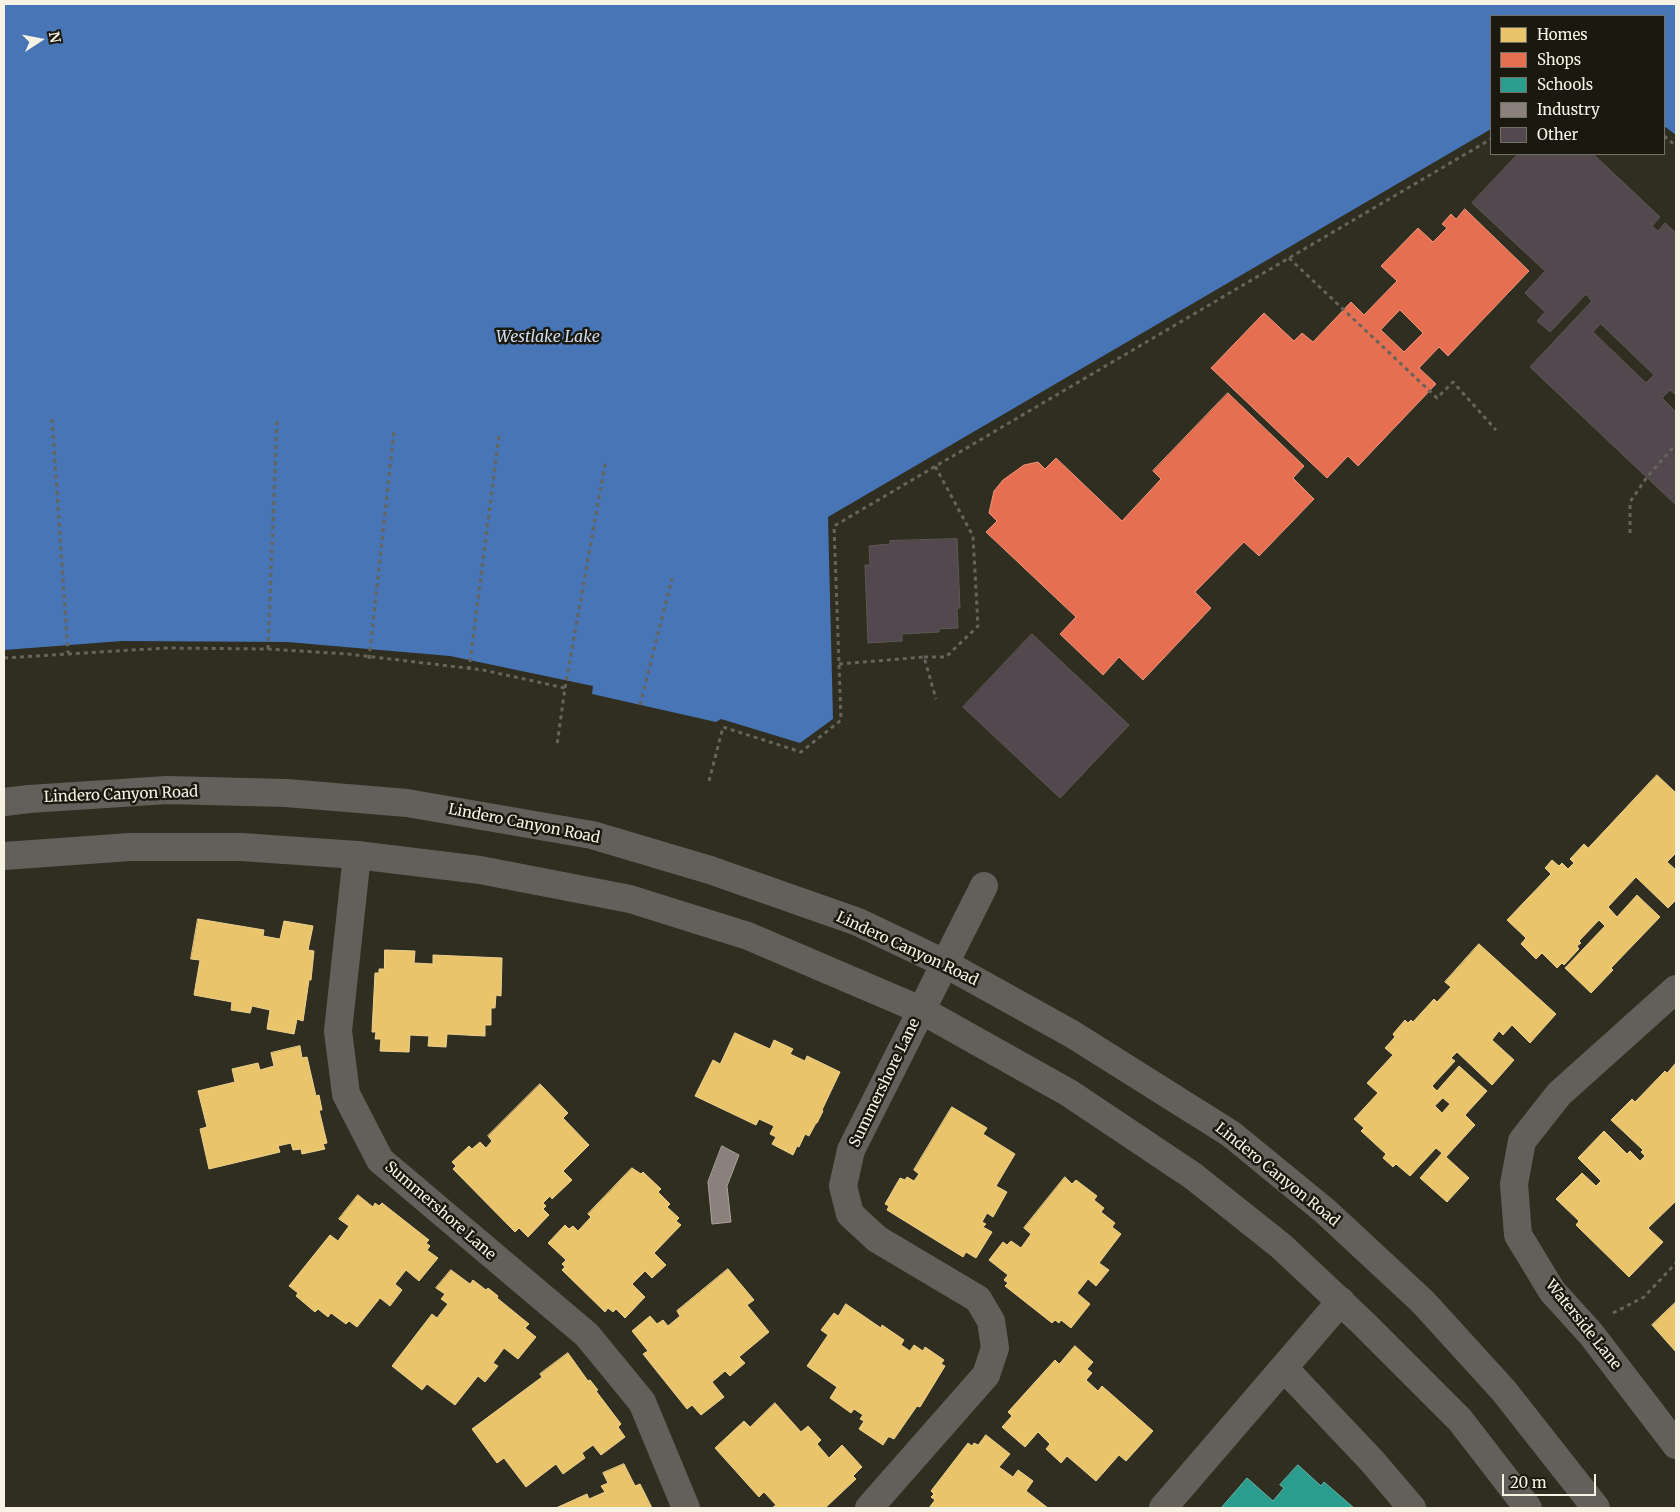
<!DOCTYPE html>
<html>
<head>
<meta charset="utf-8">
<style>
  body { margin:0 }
  #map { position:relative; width:1680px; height:1512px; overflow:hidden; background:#302e20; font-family:Merriweather,serif }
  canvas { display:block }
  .frame { position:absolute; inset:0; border:5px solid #f6f3e5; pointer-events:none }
  .legend { position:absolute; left:1490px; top:15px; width:175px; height:140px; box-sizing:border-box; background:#1b190f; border:1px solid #737065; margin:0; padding:6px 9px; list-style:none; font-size:15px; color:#f6f3e5 }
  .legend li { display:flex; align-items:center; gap:10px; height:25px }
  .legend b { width:25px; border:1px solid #737065 }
  .north { position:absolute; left:15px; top:15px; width:50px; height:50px; -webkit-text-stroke:4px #1b190f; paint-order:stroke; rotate:79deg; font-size:14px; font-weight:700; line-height:20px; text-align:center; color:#f6f3e5 }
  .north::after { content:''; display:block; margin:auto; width:18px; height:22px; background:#f6f3e5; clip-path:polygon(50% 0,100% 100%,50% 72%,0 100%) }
  .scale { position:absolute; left:1502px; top:1474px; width:94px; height:22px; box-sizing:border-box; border:2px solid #f6f3e5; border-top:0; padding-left:6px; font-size:15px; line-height:18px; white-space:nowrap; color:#f6f3e5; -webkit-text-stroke:4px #1b190f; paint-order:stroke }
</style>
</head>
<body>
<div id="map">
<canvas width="1680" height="1512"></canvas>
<div class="frame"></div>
<ul class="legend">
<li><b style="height:14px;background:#e9c46a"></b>Homes</li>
<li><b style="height:14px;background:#e76f51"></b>Shops</li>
<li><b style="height:14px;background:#2a9d8f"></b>Schools</li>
<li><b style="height:14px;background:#8a817c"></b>Industry</li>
<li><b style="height:14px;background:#52484d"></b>Other</li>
</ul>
<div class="north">N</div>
<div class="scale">20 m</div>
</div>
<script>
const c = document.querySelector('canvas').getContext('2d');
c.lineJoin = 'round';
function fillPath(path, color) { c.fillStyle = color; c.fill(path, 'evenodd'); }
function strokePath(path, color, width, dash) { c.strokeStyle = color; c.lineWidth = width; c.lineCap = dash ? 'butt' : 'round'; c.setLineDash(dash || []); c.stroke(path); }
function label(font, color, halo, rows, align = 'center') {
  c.font = font + ' Merriweather,serif'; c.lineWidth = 5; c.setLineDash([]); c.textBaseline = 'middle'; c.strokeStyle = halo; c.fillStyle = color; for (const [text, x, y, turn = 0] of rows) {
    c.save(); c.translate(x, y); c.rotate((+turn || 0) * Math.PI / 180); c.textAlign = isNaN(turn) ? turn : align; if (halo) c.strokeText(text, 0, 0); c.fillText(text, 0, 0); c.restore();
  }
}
fillPath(new Path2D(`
  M 4,4 L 1676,4 L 1676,135 L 1664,126 L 1664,16 L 1491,16 L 1491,129 L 828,517 L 833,719 L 800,743 L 721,719 L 716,722 L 592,694 L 593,686 L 450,656 L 287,642 L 122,641 L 4,650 Z`), '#4775b5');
const homes = new Path2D(`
  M 1657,775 L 1676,793 L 1676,853 L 1667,862 L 1676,870 L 1676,900 L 1668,908 L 1636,877 L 1608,907 L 1617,917 L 1637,895 L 1660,917 L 1611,968 L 1613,970 L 1591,993 L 1565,968 L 1605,926 L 1599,920 L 1579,941 L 1581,943 L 1577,946 L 1579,949 L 1564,965 L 1562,963 L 1557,968 L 1542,953 L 1536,959 L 1521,944 L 1526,938 L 1507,920 L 1551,874 L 1545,868 L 1552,860 L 1559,866 L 1562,863 L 1568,869 L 1574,863 L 1570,859 L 1584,844 L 1588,848 Z
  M 198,919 L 264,930 L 263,936 L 280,939 L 284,921 L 313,926 L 308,950 L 314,951 L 311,980 L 309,980 L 303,1021 L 297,1019 L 294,1034 L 267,1029 L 270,1010 L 252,1006 L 250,1013 L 231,1010 L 232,1002 L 194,995 L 200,960 L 191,959 Z
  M 1479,944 L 1556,1014 L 1530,1043 L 1512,1025 L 1503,1035 L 1499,1031 L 1492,1040 L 1514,1060 L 1492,1085 L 1457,1052 L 1451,1058 L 1455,1061 L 1432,1086 L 1437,1091 L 1459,1066 L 1487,1091 L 1465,1115 L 1475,1125 L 1446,1157 L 1469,1178 L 1447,1202 L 1420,1178 L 1442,1153 L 1436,1148 L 1410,1176 L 1396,1164 L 1393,1167 L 1383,1158 L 1386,1154 L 1361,1131 L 1364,1128 L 1354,1119 L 1378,1093 L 1367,1083 L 1393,1055 L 1385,1048 L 1395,1037 L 1393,1034 L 1405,1020 L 1408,1023 L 1411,1020 L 1413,1022 L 1434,999 L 1437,1002 L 1451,987 L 1445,982 ZM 1443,1098 L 1450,1104 L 1442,1113 L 1435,1106 Z
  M 385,950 L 415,951 L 414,963 L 433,964 L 433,955 L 502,958 L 501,996 L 496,995 L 495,1008 L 491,1008 L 491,1025 L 485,1025 L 485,1036 L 447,1034 L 446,1047 L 428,1046 L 429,1036 L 410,1035 L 409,1052 L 380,1051 L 381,1039 L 375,1039 L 376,1032 L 372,1032 L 375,973 L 379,973 L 379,969 L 384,969 Z
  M 735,1033 L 770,1049 L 774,1040 L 793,1049 L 790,1054 L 805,1061 L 807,1056 L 840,1072 L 822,1110 L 823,1111 L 817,1123 L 816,1123 L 809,1136 L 805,1134 L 799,1147 L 797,1146 L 793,1155 L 772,1144 L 776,1137 L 770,1134 L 774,1126 L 759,1119 L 756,1125 L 695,1096 L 713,1060 L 720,1064 Z
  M 300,1046 L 302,1058 L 307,1057 L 316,1096 L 319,1095 L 322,1110 L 319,1110 L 327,1143 L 323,1144 L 325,1149 L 302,1154 L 301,1149 L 293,1150 L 291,1143 L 278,1146 L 280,1152 L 209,1169 L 200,1129 L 207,1127 L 198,1091 L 235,1082 L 232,1069 L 258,1063 L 260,1070 L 274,1066 L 271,1053 Z
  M 1676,1063 L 1676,1201 L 1648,1228 L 1663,1242 L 1629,1277 L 1576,1225 L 1579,1221 L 1556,1199 L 1582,1173 L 1596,1186 L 1601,1181 L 1578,1158 L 1604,1131 L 1627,1154 L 1630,1151 L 1640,1161 L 1645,1156 L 1641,1152 L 1643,1150 L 1611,1120 L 1632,1099 L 1635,1102 L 1665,1071 L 1667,1073 Z
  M 540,1084 L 568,1113 L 563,1118 L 589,1145 L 563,1171 L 572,1180 L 552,1199 L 550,1196 L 543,1203 L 546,1206 L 543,1209 L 549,1215 L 528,1237 L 519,1228 L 515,1232 L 453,1169 L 456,1166 L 452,1162 L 469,1146 L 472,1149 L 480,1142 L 486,1148 L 492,1141 L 488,1136 Z
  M 952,1107 L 987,1128 L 983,1134 L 1015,1154 L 996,1186 L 1007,1192 L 993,1217 L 987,1213 L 982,1222 L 986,1224 L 983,1227 L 992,1232 L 976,1258 L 966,1252 L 963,1257 L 887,1210 L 889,1206 L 885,1204 L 900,1178 L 905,1180 L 907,1177 L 914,1181 L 919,1174 L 914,1170 Z
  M 632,1168 L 641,1174 L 643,1172 L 661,1189 L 658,1192 L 670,1204 L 667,1207 L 679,1218 L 676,1221 L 681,1225 L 654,1253 L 666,1265 L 652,1278 L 645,1271 L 632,1284 L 645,1297 L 625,1318 L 616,1309 L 613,1312 L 608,1308 L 605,1312 L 562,1270 L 565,1267 L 562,1264 L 566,1260 L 548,1243 L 565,1225 L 569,1229 L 573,1226 L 578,1231 L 591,1217 L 588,1214 Z
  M 1065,1177 L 1072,1184 L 1076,1180 L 1097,1196 L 1094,1200 L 1104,1208 L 1101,1212 L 1115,1223 L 1112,1227 L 1121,1234 L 1099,1263 L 1109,1270 L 1096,1286 L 1088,1279 L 1077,1293 L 1090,1304 L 1071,1328 L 1061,1320 L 1059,1323 L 1055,1320 L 1052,1323 L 1005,1286 L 1008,1283 L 1004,1280 L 1008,1275 L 989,1260 L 1003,1242 L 1007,1245 L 1011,1241 L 1021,1248 L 1031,1234 L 1024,1228 Z
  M 358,1195 L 373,1207 L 375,1203 L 379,1206 L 382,1203 L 429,1240 L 426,1243 L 430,1246 L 427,1250 L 438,1258 L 419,1281 L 406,1270 L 395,1284 L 402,1290 L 390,1306 L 380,1298 L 357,1327 L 349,1321 L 346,1324 L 331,1313 L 328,1317 L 318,1309 L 315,1312 L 296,1296 L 298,1293 L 289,1286 L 330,1235 L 338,1241 L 349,1226 L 339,1219 Z
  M 728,1269 L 754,1300 L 747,1305 L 769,1332 L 739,1357 L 745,1363 L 730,1376 L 725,1371 L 712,1382 L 724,1397 L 701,1415 L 692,1405 L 687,1409 L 643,1354 L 648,1351 L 632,1331 L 650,1316 L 657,1324 L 663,1320 L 668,1326 L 680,1316 L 677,1311 Z
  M 451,1270 L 470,1284 L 473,1280 L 486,1290 L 488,1288 L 498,1296 L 497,1298 L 529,1324 L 525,1328 L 536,1337 L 518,1359 L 504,1348 L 493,1363 L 498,1366 L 485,1382 L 478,1376 L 455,1405 L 427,1384 L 422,1390 L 392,1366 L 432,1314 L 437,1318 L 448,1304 L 441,1299 L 445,1294 L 436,1288 Z
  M 1676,1302 L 1676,1352 L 1652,1325 Z
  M 846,1304 L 881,1328 L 882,1325 L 904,1340 L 901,1345 L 910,1351 L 914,1345 L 923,1351 L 925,1347 L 944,1360 L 941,1364 L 945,1366 L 920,1407 L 917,1406 L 894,1439 L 890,1437 L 888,1437 L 883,1445 L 859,1429 L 864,1421 L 860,1419 L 863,1415 L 854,1409 L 851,1413 L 830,1398 L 837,1387 L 807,1366 L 828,1335 L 821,1330 L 834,1313 L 838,1316 Z
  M 1075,1346 L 1093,1362 L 1087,1369 L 1092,1373 L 1086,1380 L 1098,1391 L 1102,1386 L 1153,1431 L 1126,1461 L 1119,1455 L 1096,1481 L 1067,1456 L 1061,1463 L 1046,1449 L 1050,1444 L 1038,1432 L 1025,1447 L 1002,1427 L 1012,1416 L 1008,1412 L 1055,1360 L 1059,1364 Z
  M 568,1353 L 588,1381 L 590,1380 L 598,1390 L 596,1391 L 621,1424 L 618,1427 L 625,1437 L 601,1455 L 593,1445 L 582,1453 L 585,1458 L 563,1474 L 556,1464 L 526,1487 L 504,1458 L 497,1463 L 472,1429 L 542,1377 L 540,1374 Z
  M 775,1403 L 801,1432 L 808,1426 L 821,1440 L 817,1444 L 829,1458 L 842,1445 L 862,1467 L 853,1476 L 856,1479 L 825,1508 L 772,1508 L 776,1505 L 764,1492 L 759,1497 L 715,1448 L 744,1421 L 750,1427 Z
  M 986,1435 L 1010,1454 L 999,1467 L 1013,1477 L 1018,1470 L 1033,1481 L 1026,1491 L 1048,1508 L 929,1508 L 935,1500 L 931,1497 L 934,1494 L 931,1491 L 968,1443 L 972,1446 L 974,1443 L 978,1445 Z
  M 624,1464 L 635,1486 L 640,1484 L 652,1508 L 556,1508 L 587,1494 L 589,1499 L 605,1492 L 601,1486 L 608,1483 L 603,1473 Z`);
fillPath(homes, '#e9c46a');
strokePath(homes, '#edd28f', 1);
const shops = new Path2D(`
  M 1465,209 L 1529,271 L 1448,356 L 1439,347 L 1419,368 L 1436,384 L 1358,466 L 1348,456 L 1327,478 L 1211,368 L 1264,313 L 1294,341 L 1302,333 L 1313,342 L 1351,302 L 1364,315 L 1397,281 L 1381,266 L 1418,228 L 1433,242 L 1447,228 L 1442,224 L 1451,214 L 1456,219 ZM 1400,310 L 1423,333 L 1404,352 L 1381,330 Z
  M 1228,393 L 1304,466 L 1293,478 L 1314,499 L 1259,556 L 1244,542 L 1195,592 L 1211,608 L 1143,680 L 1119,657 L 1103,675 L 1060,634 L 1076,617 L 986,532 L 997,521 L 989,513 L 994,491 L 1003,480 L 1024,465 L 1038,462 L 1045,469 L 1056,458 L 1122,521 L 1161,479 L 1153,471 Z`);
fillPath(shops, '#e76f51');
strokePath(shops, '#ec977d', 1);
const schools = new Path2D(`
  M 1298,1465 L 1321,1486 L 1324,1482 L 1354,1508 L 1221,1508 L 1247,1478 L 1273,1501 L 1284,1488 L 1280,1485 Z`);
fillPath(schools, '#2a9d8f');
strokePath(schools, '#67b7a9', 1);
const industry = new Path2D(`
  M 722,1146 L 739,1155 L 727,1186 L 731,1222 L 712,1224 L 708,1182 Z`);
fillPath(industry, '#8a817c');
strokePath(industry, '#aaa39c', 1);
const building = new Path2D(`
  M 1518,154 L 1593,154 L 1660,217 L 1652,226 L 1658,231 L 1665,223 L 1676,233 L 1676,395 L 1670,390 L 1662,398 L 1676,412 L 1676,505 L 1530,367 L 1592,301 L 1586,294 L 1550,332 L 1537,321 L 1545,312 L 1525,293 L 1545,271 L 1472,203 ZM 1601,324 L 1654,375 L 1646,383 L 1593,332 Z
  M 957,539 L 960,608 L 957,608 L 958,628 L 939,629 L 939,632 L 902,634 L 902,641 L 868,643 L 865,565 L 870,565 L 869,546 L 890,544 L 890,541 Z
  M 1032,634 L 1129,725 L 1060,798 L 963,707 Z`);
fillPath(building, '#52484d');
strokePath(building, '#5d5856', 1);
strokePath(new Path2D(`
  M 1664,136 L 1676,146
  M 1289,258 L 1437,398 L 1453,382 L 1496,430
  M 52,419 L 68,653
  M 1630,533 L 1630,502 L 1647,477 L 1676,444
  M 268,649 L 277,419
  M 924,657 L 946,657 L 978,626 L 973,536 L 935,466
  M 4,658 L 166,648 L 268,649 L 348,654 L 483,670 L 565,688 L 557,745
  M 369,659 L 394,431
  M 839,664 L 924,657 L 936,699
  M 469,670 L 499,435
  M 565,688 L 605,464
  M 640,705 L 672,578
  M 709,781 L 723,727 L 801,752 L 841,720 L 834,526 L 1491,139
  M 1613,1313 L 1644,1297 L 1676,1263`), '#66645c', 3, [4, 4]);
strokePath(new Path2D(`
  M 4,802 L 29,799 L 167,790 L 286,793 L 407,803 L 592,835 L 710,870 L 858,922 L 944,963 L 1072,1034 L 1231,1134 L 1325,1211 L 1423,1302 L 1504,1391 L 1596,1508
  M 357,855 L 338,1031 L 346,1094 L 380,1160 L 587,1335 L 642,1402 L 686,1508
  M 4,856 L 130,847 L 241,847 L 357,855 L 480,870 L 630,899 L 748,936 L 921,1010 L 1069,1093 L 1193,1176 L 1281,1246 L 1363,1323 L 1460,1420 L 1528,1508
  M 1676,989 L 1559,1094 L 1522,1141 L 1514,1184 L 1518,1235 L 1552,1291 L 1591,1334 L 1676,1445
  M 1284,1368 L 1372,1461 L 1412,1508
  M 869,1508 L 986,1375 L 995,1348 L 991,1321 L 978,1299 L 877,1239 L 850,1214 L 843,1186 L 851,1150 L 984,886
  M 1163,1508 L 1341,1301`), '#63605c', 28);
label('15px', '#f6f3e5', '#1b190f', [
  ["Lindero Canyon Road",121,795,-2],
  ["Lindero Canyon Road",524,824,11],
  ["Lindero Canyon Road",907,949,25],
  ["Summershore Lane",885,1083,-64],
  ["Lindero Canyon Road",1277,1175,39],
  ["Summershore Lane",440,1211,41],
  ["Waterside Lane",1583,1325,51]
]);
label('italic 16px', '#cedcf0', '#1b190f', [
  ["Westlake Lake",548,337]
]);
</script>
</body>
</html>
